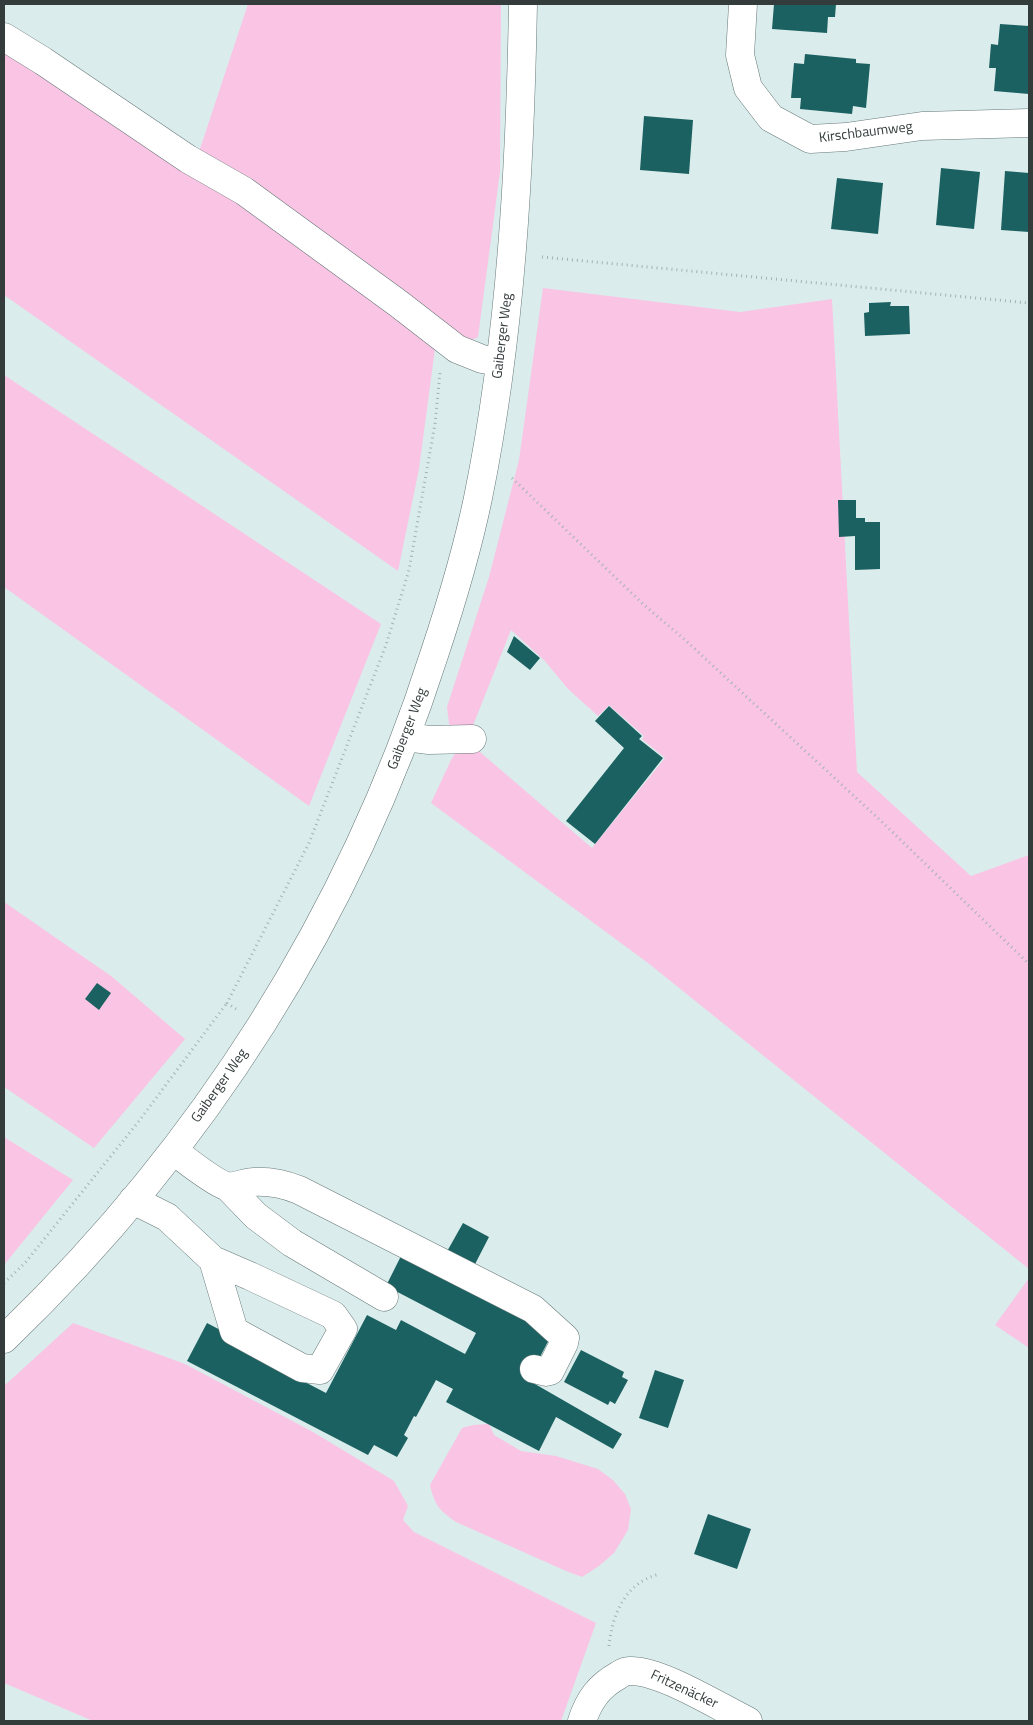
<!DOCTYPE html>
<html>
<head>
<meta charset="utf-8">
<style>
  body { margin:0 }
  #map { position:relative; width:1033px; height:1725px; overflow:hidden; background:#daedec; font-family:"Titillium Web",sans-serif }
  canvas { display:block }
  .frame { position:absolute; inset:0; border:5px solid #333b3b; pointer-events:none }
</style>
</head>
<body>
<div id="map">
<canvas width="1033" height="1725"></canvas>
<div class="frame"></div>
</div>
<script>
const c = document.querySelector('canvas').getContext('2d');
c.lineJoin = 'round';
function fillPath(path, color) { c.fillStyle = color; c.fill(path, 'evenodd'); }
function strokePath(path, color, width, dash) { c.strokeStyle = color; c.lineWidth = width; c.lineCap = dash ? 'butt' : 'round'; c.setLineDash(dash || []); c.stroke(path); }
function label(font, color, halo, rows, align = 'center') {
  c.font = font + ' "Titillium Web",sans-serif'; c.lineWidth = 5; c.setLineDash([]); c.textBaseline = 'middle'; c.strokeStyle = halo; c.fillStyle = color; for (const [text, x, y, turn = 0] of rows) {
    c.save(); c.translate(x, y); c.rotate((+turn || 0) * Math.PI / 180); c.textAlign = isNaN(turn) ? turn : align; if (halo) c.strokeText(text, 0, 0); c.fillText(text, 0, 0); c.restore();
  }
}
fillPath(new Path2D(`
  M 248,4 L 501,4 L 500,172 L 478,337 L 466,343 L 436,341 L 419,469 L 398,571 L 4,295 L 4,47 L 193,170 Z
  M 543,288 L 740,312 L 832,299 L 857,772 L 971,876 L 1029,855 L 1029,1269 L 648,963 L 431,803 L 451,760 L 459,747 L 473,746 L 592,848 L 665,758 L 642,739 L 644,736 L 609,705 L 598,716 L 568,689 L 544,660 L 511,630 L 470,733 L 456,730 L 449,724 L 447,707 L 489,577 L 519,460 Z
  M 4,375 L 381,624 L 309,806 L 4,587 Z
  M 4,902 L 111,976 L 185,1039 L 94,1148 L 4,1087 Z
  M 4,1137 L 73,1180 L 4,1265 Z
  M 1029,1278 L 1029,1348 L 995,1325 Z
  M 73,1323 L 185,1364 L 313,1432 L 394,1481 L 408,1506 L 403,1520 L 414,1532 L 596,1623 L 561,1721 L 93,1721 L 4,1683 L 4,1386 Z
  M 489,1424 L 494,1435 L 521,1451 L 556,1456 L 598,1469 L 613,1480 L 625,1494 L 631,1509 L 628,1530 L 614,1553 L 599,1566 L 582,1577 L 566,1571 L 456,1522 C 439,1510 435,1506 430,1485 L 462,1428 L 473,1425 Z`), '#fac4e4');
fillPath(new Path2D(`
  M 774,4 L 836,4 L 835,17 L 828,17 L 827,33 L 772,29 Z
  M 1000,24 L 1029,26 L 1029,94 L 994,91 L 996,68 L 989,68 L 991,44 L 998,45 Z
  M 805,54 L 856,59 L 856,63 L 870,64 L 866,108 L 853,106 L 852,114 L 800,109 L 801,98 L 791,98 L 794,63 L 804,64 Z
  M 644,116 L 693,120 L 689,174 L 640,170 Z
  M 941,168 L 980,172 L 974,229 L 936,225 Z
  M 1005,171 L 1029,173 L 1029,232 L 1001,230 Z
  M 837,178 L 883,183 L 878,234 L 831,229 Z
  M 891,302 L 890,306 L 909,306 L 910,334 L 865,336 L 864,313 L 869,312 L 869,303 Z
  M 838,500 L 856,500 L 856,518 L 865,518 L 865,522 L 880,522 L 880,569 L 855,570 L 855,536 L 839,537 Z
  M 514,636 L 540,658 L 530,670 L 507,652 Z
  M 609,706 L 642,736 L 639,739 L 663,758 L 595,844 L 566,821 L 624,748 L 595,721 Z
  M 97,983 L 111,993 L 99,1010 L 85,999 Z
  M 463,1223 L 489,1237 L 472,1270 L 445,1255 Z
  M 403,1252 L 553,1332 L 528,1380 L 622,1434 L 613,1449 L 556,1417 L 539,1451 L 446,1402 L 453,1389 L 436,1380 L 416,1417 L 414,1416 L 404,1435 L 408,1438 L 397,1457 L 374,1445 L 368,1455 L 187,1361 L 207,1323 L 306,1375 L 303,1381 L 326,1393 L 367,1315 L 396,1330 L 401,1320 L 465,1354 L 476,1333 L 386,1286 Z
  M 581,1350 L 624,1372 L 622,1377 L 628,1380 L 615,1404 L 610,1401 L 608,1405 L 564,1382 Z
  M 655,1370 L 684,1380 L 668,1428 L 639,1418 Z
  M 708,1514 L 751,1529 L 737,1569 L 694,1554 Z`), '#1c6161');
const minor = new Path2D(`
  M 743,4 L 740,55 L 748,88 L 771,118 L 810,139 L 846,137 L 922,126 L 1029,123
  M 4,37 L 43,61 L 188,159 L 244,191 L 399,304 L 457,349 L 482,359 L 500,362
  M 406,737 L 429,740 L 472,739
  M 174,1151 C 186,1160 213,1182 226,1186 C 234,1188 245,1182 253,1182 C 269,1181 284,1184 299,1190 L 533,1309 L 565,1338 L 564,1343 L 550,1371 L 546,1372 L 534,1369
  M 227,1186 L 256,1216 L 292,1243 L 384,1297
  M 133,1200 L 167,1217 L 213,1260 L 234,1331 L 302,1368 L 320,1370 L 343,1329 L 333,1315 L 250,1276 L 213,1260
  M 4,1339 C 203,1148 350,917 434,655 C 451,604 467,551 478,498 C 511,336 520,169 523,4
  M 582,1721 C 589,1700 599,1686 619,1675 C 622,1673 625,1671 629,1671 C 659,1669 719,1707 748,1721`);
strokePath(minor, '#677878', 29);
strokePath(new Path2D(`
  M 542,257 L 1029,303
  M 512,478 L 643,604 L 684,639 L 880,820 L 1029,964
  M 236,1009 L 227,1003 L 309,843 L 386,645 L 409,570 L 435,424 L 440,373
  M 4,1283 L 25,1263 L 139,1121 L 227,1003
  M 609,1646 C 612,1615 625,1582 660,1574`), '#a3b2b1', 3, [1, 4]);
strokePath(minor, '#fff', 28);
label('14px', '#333b3b', '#fff', [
  ["Kirschbaumweg",866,133,-7],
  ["Gaiberger Weg",503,336,-83],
  ["Gaiberger Weg",408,729,-69],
  ["Gaiberger Weg",220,1086,-55],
  ["Fritzenäcker",684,1690,25]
]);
</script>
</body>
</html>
